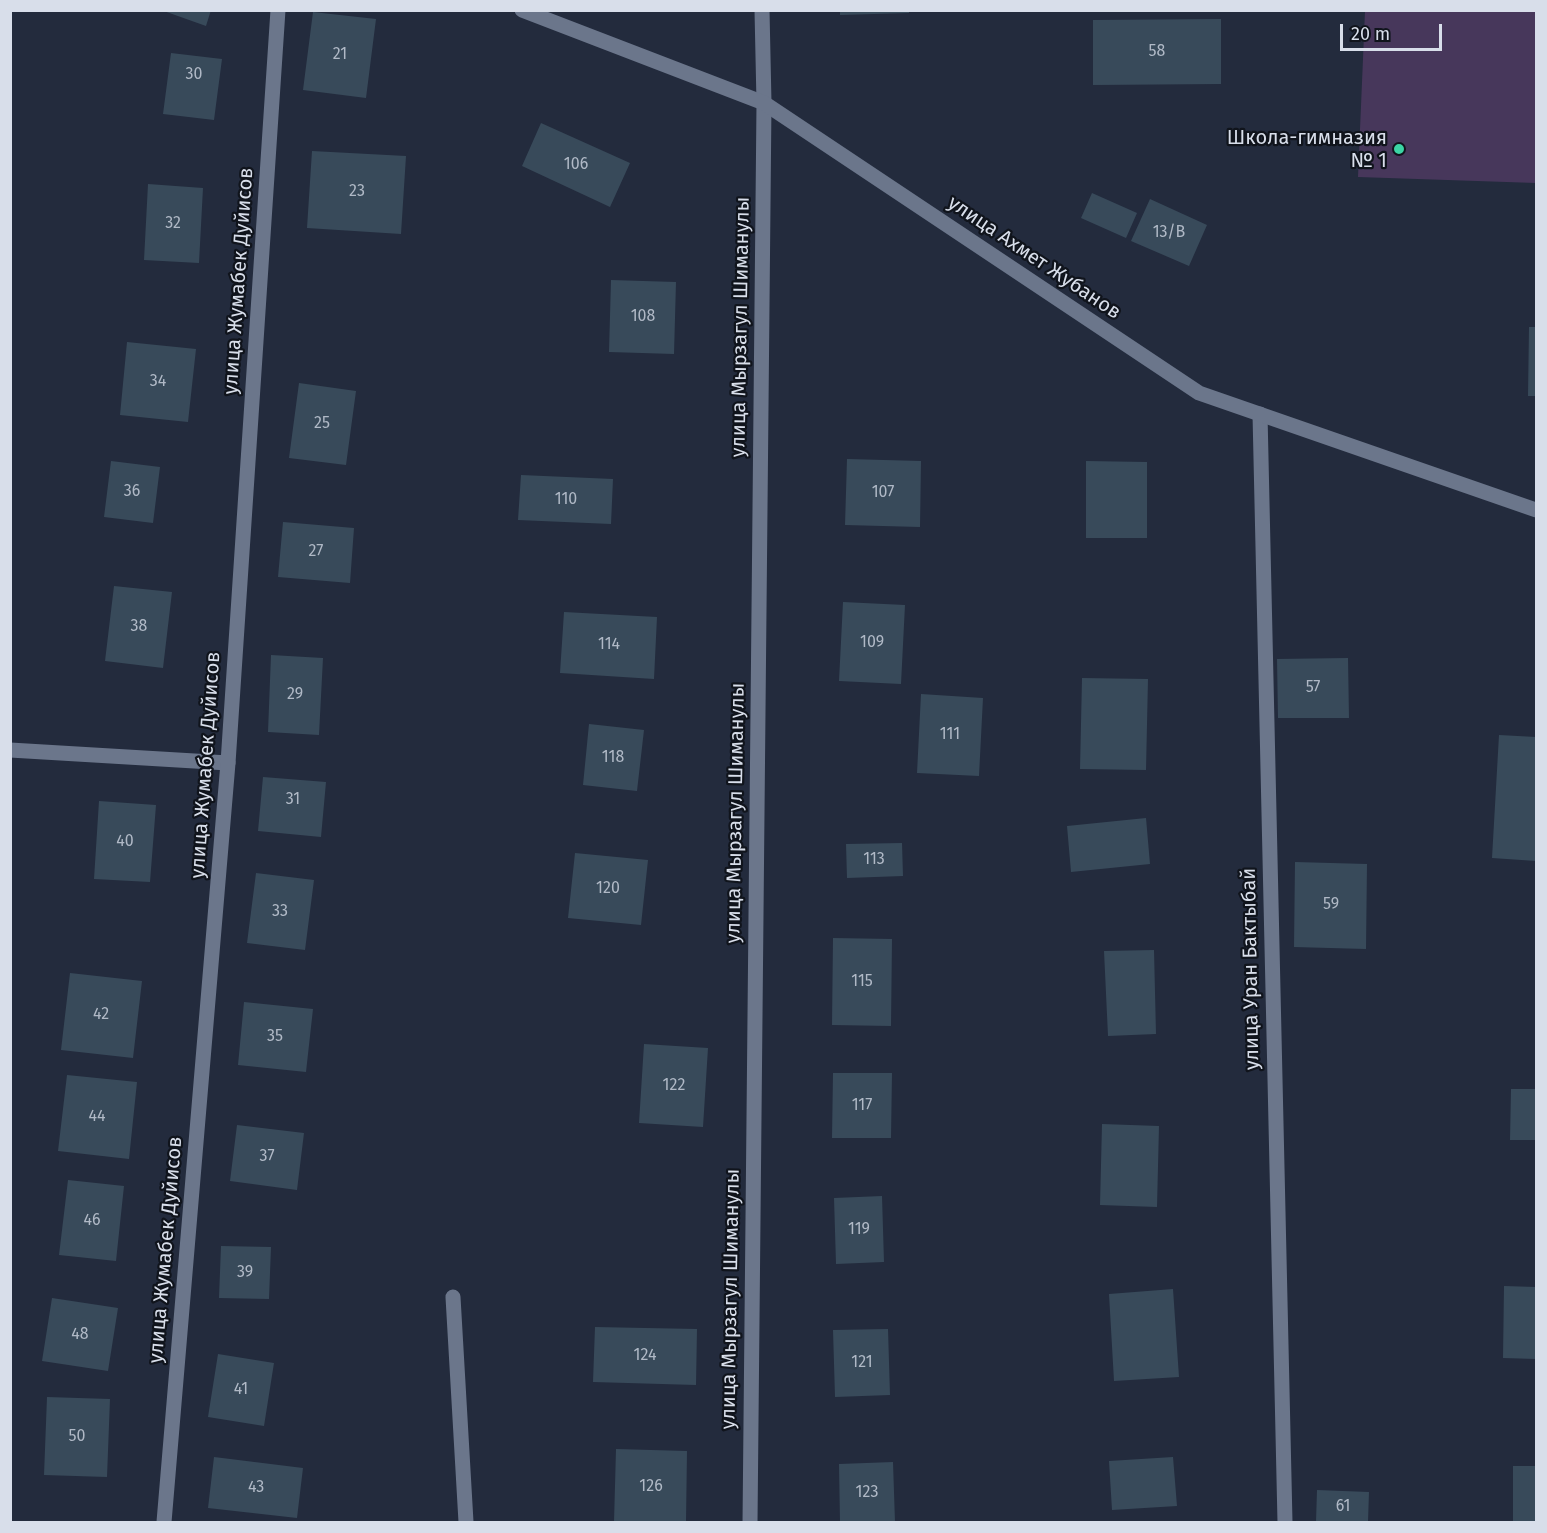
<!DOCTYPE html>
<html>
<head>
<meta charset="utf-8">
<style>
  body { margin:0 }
  #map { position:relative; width:1547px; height:1533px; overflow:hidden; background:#232b3d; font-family:"Fira Sans",sans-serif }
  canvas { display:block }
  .frame { position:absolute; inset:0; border:12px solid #d8deea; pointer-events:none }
  .scale { position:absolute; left:1340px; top:24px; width:102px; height:27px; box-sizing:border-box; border:3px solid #d8deea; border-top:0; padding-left:8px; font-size:18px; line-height:21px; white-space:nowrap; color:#d8deea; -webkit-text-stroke:4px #10141c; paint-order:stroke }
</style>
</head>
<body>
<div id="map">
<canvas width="1547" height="1533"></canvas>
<div class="frame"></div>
<div class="scale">20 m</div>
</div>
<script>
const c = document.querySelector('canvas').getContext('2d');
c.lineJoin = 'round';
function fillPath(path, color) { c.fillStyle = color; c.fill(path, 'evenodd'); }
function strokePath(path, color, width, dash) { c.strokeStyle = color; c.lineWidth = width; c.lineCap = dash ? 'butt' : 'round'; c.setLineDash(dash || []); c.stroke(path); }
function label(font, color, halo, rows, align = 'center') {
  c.font = font + ' "Fira Sans",sans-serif'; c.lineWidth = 4.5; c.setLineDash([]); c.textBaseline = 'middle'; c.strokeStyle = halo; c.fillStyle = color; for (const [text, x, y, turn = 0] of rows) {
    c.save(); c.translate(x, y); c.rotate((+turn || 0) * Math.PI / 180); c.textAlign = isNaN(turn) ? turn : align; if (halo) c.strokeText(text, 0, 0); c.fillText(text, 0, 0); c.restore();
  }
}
fillPath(new Path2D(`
  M 1365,11 L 1536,11 L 1536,183 L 1358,177 Z`), '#47375b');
fillPath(new Path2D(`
  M 161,10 L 211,10 L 206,26 Z
  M 840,10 L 909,10 L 909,13 L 840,15 Z
  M 313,12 L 376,19 L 366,98 L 303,90 Z
  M 1221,19 L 1221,84 L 1093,85 L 1093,20 Z
  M 171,53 L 222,59 L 214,120 L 163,114 Z
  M 541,123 L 630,163 L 610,207 L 522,166 Z
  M 312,151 L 406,156 L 401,234 L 307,228 Z
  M 148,184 L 203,188 L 199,263 L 144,260 Z
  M 1092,193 L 1137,213 L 1126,238 L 1081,218 Z
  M 1150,199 L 1207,225 L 1189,266 L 1131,241 Z
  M 611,280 L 676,282 L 674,354 L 609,352 Z
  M 1529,327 L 1536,327 L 1536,396 L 1528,396 Z
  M 127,342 L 196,349 L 188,422 L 120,415 Z
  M 299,383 L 356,391 L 346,465 L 289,458 Z
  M 847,459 L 921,461 L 920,527 L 845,525 Z
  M 111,461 L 160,467 L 153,523 L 104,517 Z
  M 1086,461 L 1147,462 L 1147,538 L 1086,538 Z
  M 521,475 L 613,479 L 611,524 L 518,520 Z
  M 283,522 L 354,528 L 350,583 L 278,577 Z
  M 114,586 L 172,592 L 163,668 L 105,661 Z
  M 843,602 L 905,605 L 901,684 L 839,681 Z
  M 564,612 L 657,617 L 654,679 L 560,673 Z
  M 271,655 L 323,658 L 319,735 L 268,732 Z
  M 1348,658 L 1349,718 L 1278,718 L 1277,659 Z
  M 1082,678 L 1148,679 L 1146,770 L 1080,769 Z
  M 921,694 L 983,698 L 979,776 L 917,773 Z
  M 589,724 L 644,730 L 637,791 L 583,785 Z
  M 1499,735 L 1536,737 L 1536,861 L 1492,858 Z
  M 263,777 L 326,782 L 321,837 L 258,831 Z
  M 99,801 L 156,805 L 150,882 L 94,879 Z
  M 1146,818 L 1150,864 L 1071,872 L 1067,826 Z
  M 902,843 L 903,876 L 847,878 L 846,844 Z
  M 575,853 L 648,860 L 641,925 L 568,918 Z
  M 1295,862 L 1367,864 L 1366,949 L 1294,947 Z
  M 256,873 L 314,880 L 305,950 L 247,943 Z
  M 833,938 L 892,939 L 891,1026 L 832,1025 Z
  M 1154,950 L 1156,1034 L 1108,1036 L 1104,951 Z
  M 70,973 L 142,981 L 133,1058 L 61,1050 Z
  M 244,1002 L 313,1009 L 306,1072 L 238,1065 Z
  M 644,1044 L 708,1048 L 703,1127 L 639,1123 Z
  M 833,1073 L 892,1073 L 891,1138 L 832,1138 Z
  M 67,1075 L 137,1082 L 129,1159 L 58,1151 Z
  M 1511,1089 L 1536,1089 L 1536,1140 L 1510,1140 Z
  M 1102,1124 L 1159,1126 L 1157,1207 L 1100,1205 Z
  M 237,1125 L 304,1133 L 297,1190 L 230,1181 Z
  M 68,1180 L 124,1186 L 116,1261 L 59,1255 Z
  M 882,1196 L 884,1262 L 836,1264 L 834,1198 Z
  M 221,1246 L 271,1247 L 269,1299 L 219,1298 Z
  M 1504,1286 L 1536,1287 L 1536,1359 L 1503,1358 Z
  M 1173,1289 L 1179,1377 L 1114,1381 L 1109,1294 Z
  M 52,1298 L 118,1308 L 108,1371 L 42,1361 Z
  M 595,1327 L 697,1329 L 696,1385 L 593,1382 Z
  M 888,1329 L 890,1395 L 835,1397 L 833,1330 Z
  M 218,1354 L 274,1363 L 264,1426 L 208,1417 Z
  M 47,1397 L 110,1399 L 107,1477 L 44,1475 Z
  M 616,1449 L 687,1451 L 686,1522 L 614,1522 Z
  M 214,1457 L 303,1468 L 297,1518 L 208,1508 Z
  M 1173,1457 L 1177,1506 L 1112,1510 L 1109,1461 Z
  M 893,1462 L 895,1522 L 840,1522 L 839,1464 Z
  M 1513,1466 L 1536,1466 L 1536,1522 L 1513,1522 Z
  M 1317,1490 L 1369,1492 L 1368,1522 L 1316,1522 Z`), '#384a5a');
strokePath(new Path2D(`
  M 10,750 L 228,763
  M 453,1297 L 466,1522`), '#6b768b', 15);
strokePath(new Path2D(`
  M 1260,414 L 1285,1522
  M 164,1522 L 228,763 L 278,10
  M 750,1522 L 764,103 L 762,10`), '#6b768b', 15);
strokePath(new Path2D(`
  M 522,10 L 764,103 L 1199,393 L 1536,510`), '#6b768b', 15);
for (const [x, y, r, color] of [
  [1399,149,6,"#3bd4a4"]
]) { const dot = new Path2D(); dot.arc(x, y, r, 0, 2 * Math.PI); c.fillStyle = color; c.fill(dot); strokePath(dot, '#10141c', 2); }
label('16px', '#b0b9c6', null, [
  ["58",1157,52],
  ["21",340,55],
  ["30",194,75],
  ["106",576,165],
  ["23",357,192],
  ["32",173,224],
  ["13/В",1169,233],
  ["108",643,317],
  ["34",158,382],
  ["25",322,424],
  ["36",132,492],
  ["107",883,493],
  ["110",566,500],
  ["27",316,552],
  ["38",139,627],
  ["109",872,643],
  ["114",609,645],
  ["57",1313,688],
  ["29",295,695],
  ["111",950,735],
  ["118",613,758],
  ["31",293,800],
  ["40",125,842],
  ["113",874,860],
  ["120",608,889],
  ["59",1331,905],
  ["33",280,912],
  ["115",862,982],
  ["42",101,1015],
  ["35",275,1037],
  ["122",674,1086],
  ["117",862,1106],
  ["44",97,1117],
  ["37",267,1157],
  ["46",92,1221],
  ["119",859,1230],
  ["39",245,1273],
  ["48",80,1335],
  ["124",645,1356],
  ["121",862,1363],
  ["41",241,1390],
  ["50",77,1437],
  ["126",651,1487],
  ["43",256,1488],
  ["123",867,1493],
  ["61",1343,1507]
]);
label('20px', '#d8deea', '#10141c', [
  ["Школа-гимназия",1387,138],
  ["№ 1",1387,161]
], 'right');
label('20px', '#d8deea', '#10141c', [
  ["улица Ахмет Жубанов",1034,258,34],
  ["улица Жумабек Дуйисов",239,281,-86],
  ["улица Мырзагул Шиманулы",741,327,-89],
  ["улица Жумабек Дуйисов",206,765,-86],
  ["улица Мырзагул Шиманулы",736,813,-89],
  ["улица Уран Бактыбай",1251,969,-91],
  ["улица Жумабек Дуйисов",166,1250,-85],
  ["улица Мырзагул Шиманулы",731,1299,-89]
]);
</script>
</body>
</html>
